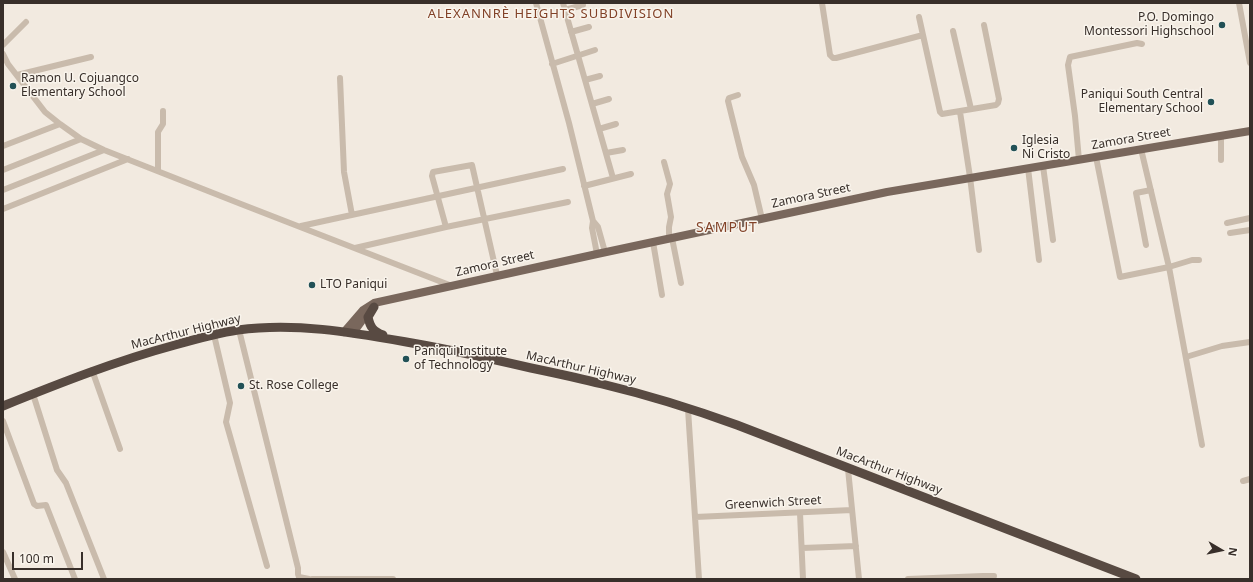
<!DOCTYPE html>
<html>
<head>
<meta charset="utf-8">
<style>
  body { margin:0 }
  #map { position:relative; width:1253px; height:582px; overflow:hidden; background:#f2eae0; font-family:"Noto Sans",sans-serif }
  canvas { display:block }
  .frame { position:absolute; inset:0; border:4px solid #382f2a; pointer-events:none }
  .north { position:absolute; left:1201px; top:530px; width:40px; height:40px; -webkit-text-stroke:3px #f9f4ec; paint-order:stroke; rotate:99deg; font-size:11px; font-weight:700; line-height:16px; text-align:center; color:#382f2a }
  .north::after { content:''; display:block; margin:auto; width:14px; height:18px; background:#382f2a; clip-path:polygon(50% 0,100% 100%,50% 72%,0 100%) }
  .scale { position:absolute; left:12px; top:552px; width:71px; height:18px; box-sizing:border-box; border:2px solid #382f2a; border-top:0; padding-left:5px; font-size:12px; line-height:14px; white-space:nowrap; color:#382f2a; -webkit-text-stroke:3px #f9f4ec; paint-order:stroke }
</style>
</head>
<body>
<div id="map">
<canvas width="1253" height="582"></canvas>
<div class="frame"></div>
<div class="north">N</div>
<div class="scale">100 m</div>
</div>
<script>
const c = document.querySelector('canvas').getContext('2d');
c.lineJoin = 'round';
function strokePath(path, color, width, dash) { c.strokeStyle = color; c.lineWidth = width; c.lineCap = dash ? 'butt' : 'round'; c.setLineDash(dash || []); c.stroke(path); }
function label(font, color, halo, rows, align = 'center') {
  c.font = font + ' "Noto Sans",sans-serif'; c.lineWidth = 3; c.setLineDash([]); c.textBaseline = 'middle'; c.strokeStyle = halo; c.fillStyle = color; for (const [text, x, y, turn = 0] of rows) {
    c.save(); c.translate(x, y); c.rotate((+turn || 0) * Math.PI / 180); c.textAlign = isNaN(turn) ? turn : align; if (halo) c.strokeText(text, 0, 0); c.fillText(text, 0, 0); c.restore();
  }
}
strokePath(new Path2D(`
  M 536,3 L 569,123 L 593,221 L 598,227 L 605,252
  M 563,3 L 613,178
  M 822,3 L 830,55 L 833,58 L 836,58 L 923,35
  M 1239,3 L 1250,63
  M 565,10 L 583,5
  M 919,17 L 940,112 L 942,114 L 996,105 L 998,103 L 999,99 L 984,25
  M 953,31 L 971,109
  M 571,32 L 589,27
  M 3,45 L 26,22
  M 3,54 L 8,64 L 45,112 L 60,124 L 81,139 L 104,150 L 241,204 L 452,286
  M 552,64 L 595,50
  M 17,75 L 91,57
  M 340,78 L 344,172 L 352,215
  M 585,80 L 600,76
  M 738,95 L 729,98 L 728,101 L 742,157 L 754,185 L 762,219
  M 592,104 L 609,99
  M 960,112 L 970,177 L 979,250
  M 599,129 L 616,124
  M 3,146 L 60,124
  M 1141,149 L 1169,267 L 1202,445
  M 606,153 L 623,150
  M 1096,157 L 1120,277 L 1169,267 L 1192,260 L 1199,260
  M 1079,160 L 1075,116 L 1068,65 L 1070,57 L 1137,43 L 1142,44
  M 1221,160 L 1221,136
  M 664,162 L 670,184 L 667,194 L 671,217 L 669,227 L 669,238
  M 1043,166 L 1053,240
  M 1028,168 L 1039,260
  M 3,170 L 81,139
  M 158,171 L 158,132 L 163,124 L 163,111
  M 584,186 L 631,174
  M 3,190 L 104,150
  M 3,209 L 128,159
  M 593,221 L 592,228 L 597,254
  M 1227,223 L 1250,218
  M 301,226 L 563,169
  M 446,227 L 432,176 L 433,172 L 472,165 L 497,275
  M 1230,233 L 1250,230
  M 672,238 L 681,283
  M 653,242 L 662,295
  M 1146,245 L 1136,193 L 1151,190
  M 355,248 L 446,227 L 568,202
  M 239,330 L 298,568 L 298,574 L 299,577 L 309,579
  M 214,335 L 230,403 L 226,422 L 267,566
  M 1186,357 L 1222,346 L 1250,342
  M 92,370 L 120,449
  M 33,394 L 57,470 L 66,483 L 104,579
  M 688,409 L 699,579
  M 3,421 L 34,504 L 37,506 L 46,505 L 75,579
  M 848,469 L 859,579
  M 1243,481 L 1250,479
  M 800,513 L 803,579
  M 695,517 L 852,510
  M 802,548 L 856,546
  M 3,552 L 15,579
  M 983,576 L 994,576
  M 312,579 L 393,579
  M 908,579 L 983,576 L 984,579`), '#c9bbac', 6);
strokePath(new Path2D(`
  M 344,332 L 363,310 L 374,303 L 597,254 L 887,192 L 1250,131
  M 353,333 L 369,311`), '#79675c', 8);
strokePath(new Path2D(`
  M 374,307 L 368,317 C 370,327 373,331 383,335
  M 3,406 C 60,383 116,361 175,345 C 196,339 217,333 238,330 C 297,322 355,333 412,343 C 452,350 492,359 531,368 C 555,373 579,378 602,384 C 648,395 693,409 737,425 L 1136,579`), '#584a42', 9);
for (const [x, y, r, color] of [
  [1222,25,4,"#225157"],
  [13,86,4,"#225157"],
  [1211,102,4,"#225157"],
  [1014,148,4,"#225157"],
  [312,285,4,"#225157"],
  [406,359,4,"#225157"],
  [241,386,4,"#225157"]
]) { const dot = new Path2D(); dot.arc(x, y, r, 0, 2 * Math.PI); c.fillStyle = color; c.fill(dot); strokePath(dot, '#f9f4ec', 1.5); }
label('12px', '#382f2a', '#f9f4ec', [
  ["P.O. Domingo",1214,18,"right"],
  ["Montessori Highschool",1214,32,"right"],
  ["Ramon U. Cojuangco",21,79],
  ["Elementary School",21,93],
  ["Paniqui South Central",1203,95,"right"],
  ["Elementary School",1203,109,"right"],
  ["Iglesia",1022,141],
  ["Ni Cristo",1022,155],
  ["LTO Paniqui",320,285],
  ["Paniqui Institute",414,352],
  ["of Technology",414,366],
  ["St. Rose College",249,386]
], 'left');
label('12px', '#382f2a', '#f9f4ec', [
  ["Zamora Street",1131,139,-10],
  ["Zamora Street",811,196,-12],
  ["Zamora Street",495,264,-13],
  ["MacArthur Highway",186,332,-14],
  ["MacArthur Highway",581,368,13],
  ["MacArthur Highway",889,471,21],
  ["Greenwich Street",773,503,-3]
]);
c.letterSpacing = '1px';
label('13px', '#824228', '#f9f4ec', [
  ["ALEXANNRÈ HEIGHTS SUBDIVISION",551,14]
]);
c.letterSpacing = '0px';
c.letterSpacing = '1px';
label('14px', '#824228', '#f9f4ec', [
  ["SAMPUT",727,228]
]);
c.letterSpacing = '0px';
</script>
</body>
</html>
